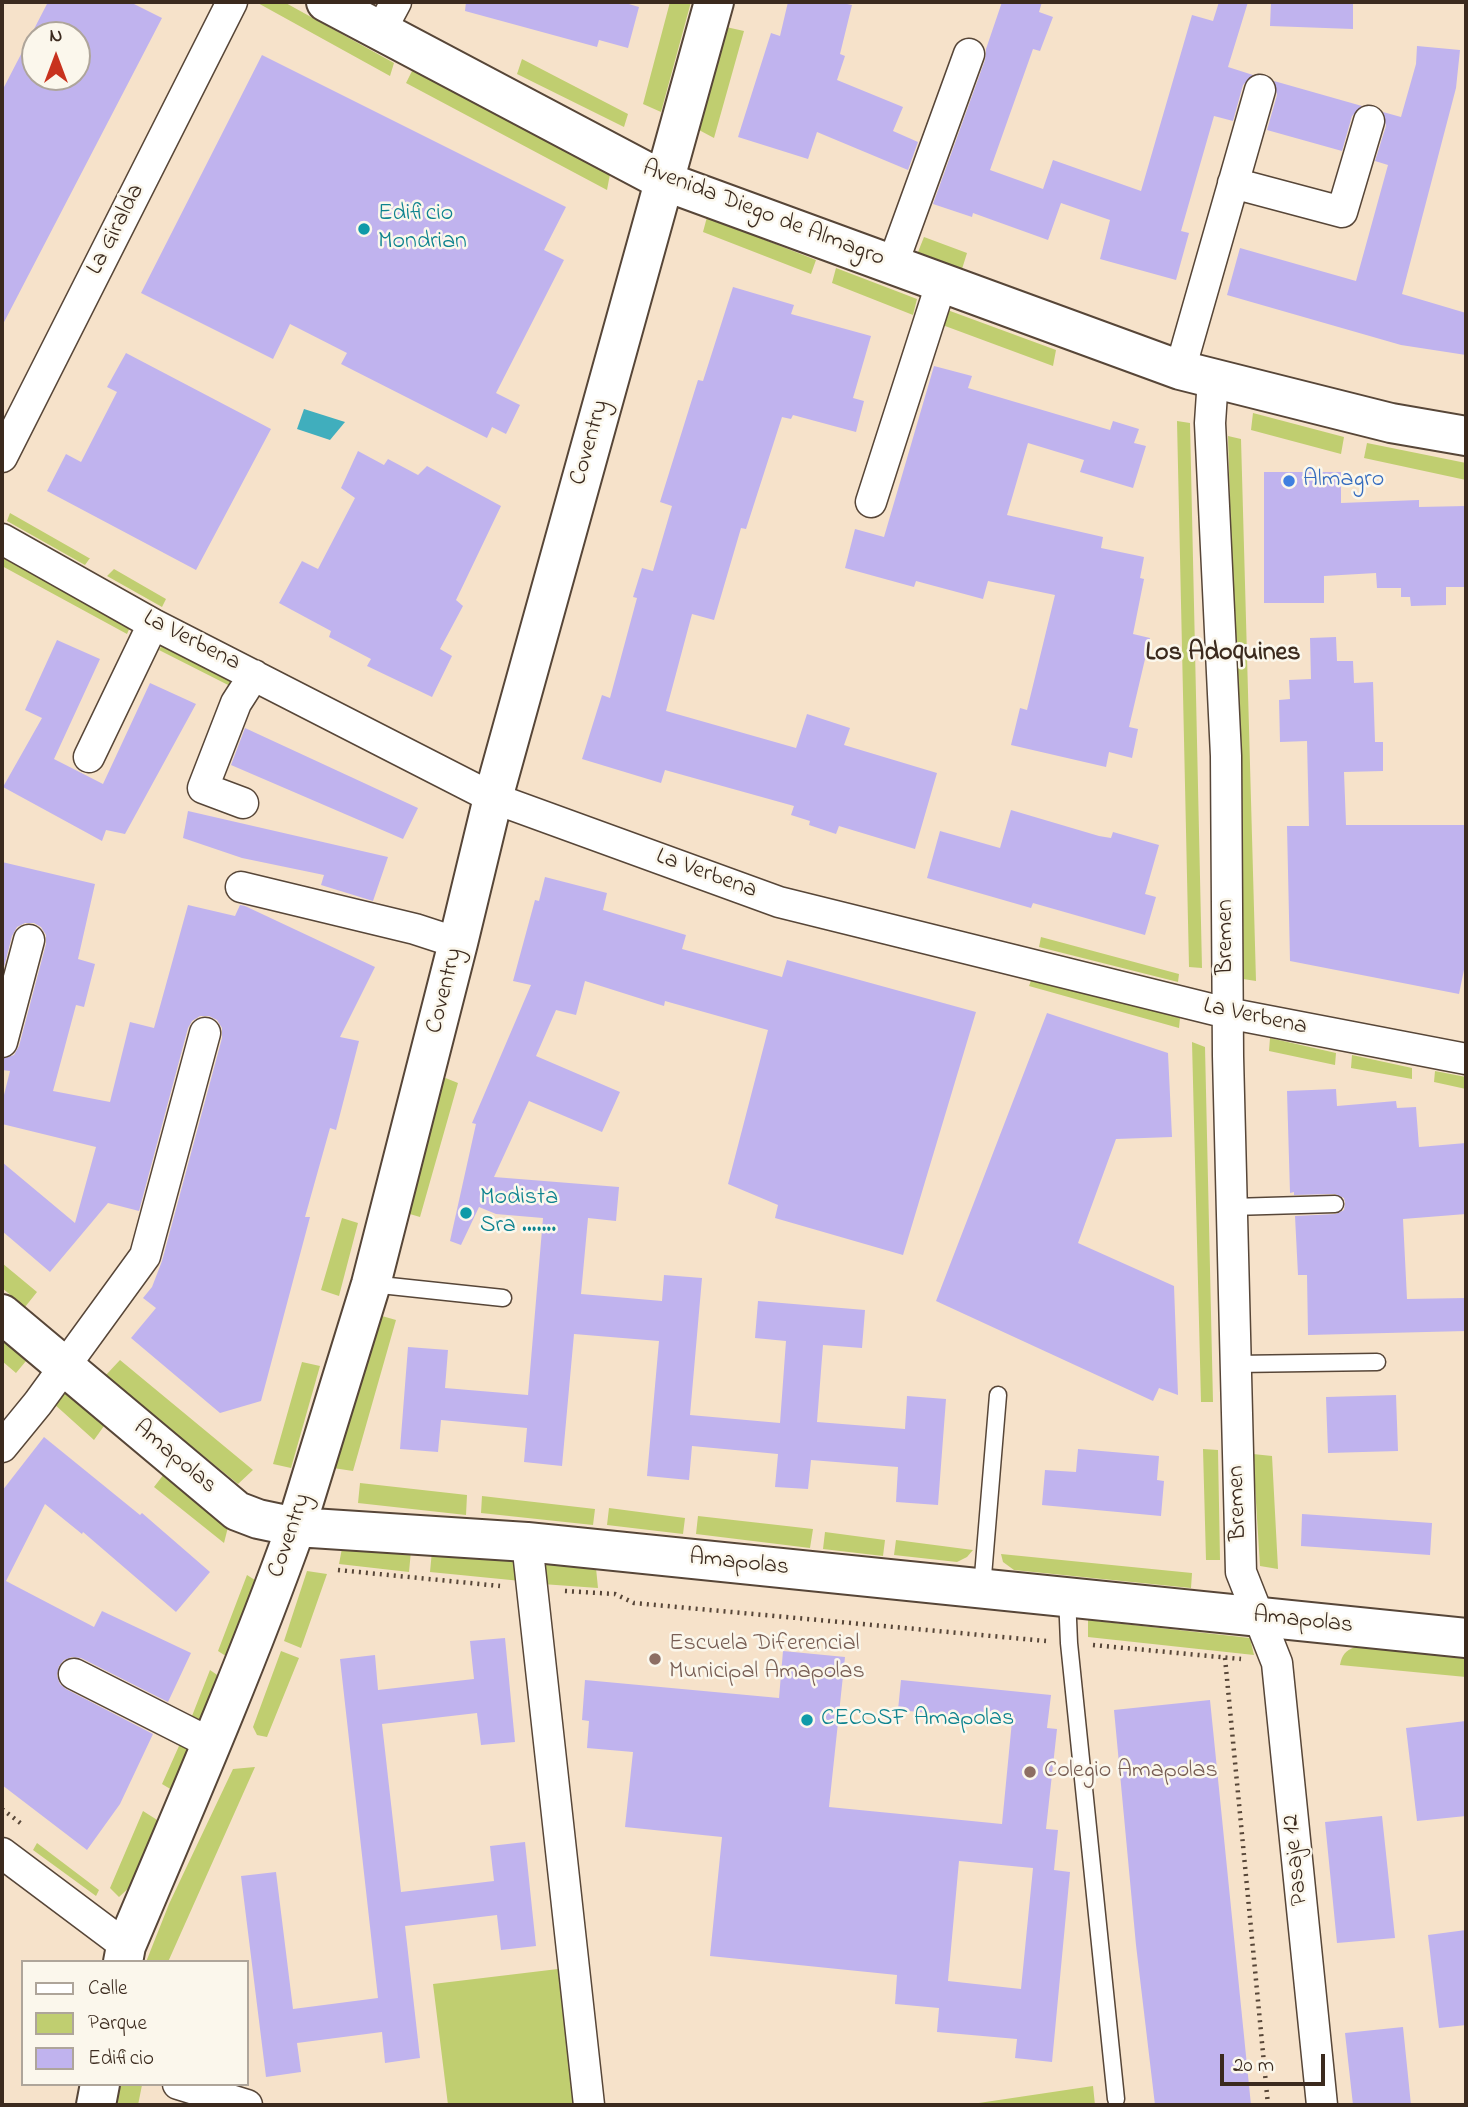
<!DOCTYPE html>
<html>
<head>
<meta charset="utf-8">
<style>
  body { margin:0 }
  #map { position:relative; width:1468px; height:2107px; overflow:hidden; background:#f6e2ca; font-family:"Indie Flower",sans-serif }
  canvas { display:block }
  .frame { position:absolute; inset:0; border:4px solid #3b2a1e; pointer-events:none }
  .legend { position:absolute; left:21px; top:1960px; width:228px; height:126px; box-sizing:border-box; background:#fbf7ec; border:2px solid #aea59a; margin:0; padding:9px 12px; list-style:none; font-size:21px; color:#3b2a1e }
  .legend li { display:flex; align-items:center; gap:14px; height:35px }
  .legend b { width:35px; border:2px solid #aea59a }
  .north { position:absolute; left:21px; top:21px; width:70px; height:70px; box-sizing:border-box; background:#fbf7ec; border:2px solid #aea59a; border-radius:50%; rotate:0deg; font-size:19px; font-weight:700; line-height:28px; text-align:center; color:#3b2a1e }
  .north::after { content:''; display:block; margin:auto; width:24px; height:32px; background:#c8321e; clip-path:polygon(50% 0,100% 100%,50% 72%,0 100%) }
  .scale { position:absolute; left:1220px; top:2054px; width:105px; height:32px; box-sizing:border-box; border:4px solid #3b2a1e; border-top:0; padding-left:9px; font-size:21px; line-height:24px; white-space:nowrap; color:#3b2a1e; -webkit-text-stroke:5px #fbf7ec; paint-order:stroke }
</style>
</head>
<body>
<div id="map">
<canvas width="1468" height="2107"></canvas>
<div class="frame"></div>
<ul class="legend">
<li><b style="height:9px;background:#fff"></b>Calle</li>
<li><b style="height:19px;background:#c0ce70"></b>Parque</li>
<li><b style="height:19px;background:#c0b3ee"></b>Edificio</li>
</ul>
<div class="north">N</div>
<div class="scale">20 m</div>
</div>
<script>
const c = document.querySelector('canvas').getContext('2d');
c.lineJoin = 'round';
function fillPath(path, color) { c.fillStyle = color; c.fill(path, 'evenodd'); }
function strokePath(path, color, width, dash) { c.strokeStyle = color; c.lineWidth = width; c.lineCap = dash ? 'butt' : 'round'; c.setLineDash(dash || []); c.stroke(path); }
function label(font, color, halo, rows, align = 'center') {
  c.font = font + ' "Indie Flower",sans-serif'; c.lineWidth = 5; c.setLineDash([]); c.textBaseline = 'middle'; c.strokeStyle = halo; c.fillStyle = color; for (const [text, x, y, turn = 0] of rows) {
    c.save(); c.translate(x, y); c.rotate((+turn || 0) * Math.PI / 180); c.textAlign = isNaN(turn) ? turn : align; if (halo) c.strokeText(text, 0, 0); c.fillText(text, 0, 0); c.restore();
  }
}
fillPath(new Path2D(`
  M 256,2 L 284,2 L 394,63 L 390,76 Z
  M 670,2 L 691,2 L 661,112 L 643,104 Z
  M 726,27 L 744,31 L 714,138 L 699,130 Z
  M 522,59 L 628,114 L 624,127 L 517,74 Z
  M 413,69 L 610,174 L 607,190 L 406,83 Z
  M 707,217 L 816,260 L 811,274 L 703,232 Z
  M 924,237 L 967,253 L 962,269 L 918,252 Z
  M 836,268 L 917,299 L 913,315 L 832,283 Z
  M 942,308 L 1056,350 L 1053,366 L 937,323 Z
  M 1253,413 L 1344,437 L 1341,454 L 1251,430 Z
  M 1177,421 L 1190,423 L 1202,968 L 1189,967 Z
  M 1228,436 L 1241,439 L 1256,981 L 1243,979 Z
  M 1367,443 L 1466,463 L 1466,480 L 1364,458 Z
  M 10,513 L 89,558 L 90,558 L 85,565 L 7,521 Z
  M 2,556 L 130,627 L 127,634 L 2,566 Z
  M 114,569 L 166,599 L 162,607 L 107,576 Z
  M 163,644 L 239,683 L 236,689 L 159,650 Z
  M 1041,937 L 1179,974 L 1178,982 L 1039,947 Z
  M 1032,978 L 1180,1018 L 1179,1028 L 1029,986 Z
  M 1270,1038 L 1336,1053 L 1335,1065 L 1269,1051 Z
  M 1192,1042 L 1205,1047 L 1213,1402 L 1201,1402 Z
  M 1352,1055 L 1412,1068 L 1412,1079 L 1351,1068 Z
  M 1435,1071 L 1466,1077 L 1466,1089 L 1434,1082 Z
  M 443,1077 L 458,1083 L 420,1217 L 403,1212 Z
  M 342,1218 L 358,1223 L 339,1296 L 321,1290 Z
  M 2,1263 L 37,1292 L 25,1307 L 2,1288 Z
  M 375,1314 L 396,1320 L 353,1471 L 333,1468 Z
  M 2,1340 L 26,1361 L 16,1373 L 2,1361 Z
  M 120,1360 L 253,1470 L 238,1484 L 105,1376 Z
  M 302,1362 L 320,1366 L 291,1468 L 273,1464 Z
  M 64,1390 L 104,1426 L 94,1440 L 53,1403 Z
  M 1203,1449 L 1218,1450 L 1220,1560 L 1206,1560 Z
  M 1253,1454 L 1272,1456 L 1278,1569 L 1260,1566 Z
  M 164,1474 L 228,1527 L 224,1543 L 154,1487 Z
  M 360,1483 L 467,1495 L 466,1515 L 358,1503 Z
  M 482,1496 L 595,1509 L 593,1525 L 481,1513 Z
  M 609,1508 L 685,1518 L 683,1534 L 607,1525 Z
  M 698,1516 L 813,1529 L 810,1548 L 696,1534 Z
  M 825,1532 L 885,1540 L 883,1556 L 823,1549 Z
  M 896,1540 L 973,1550 L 967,1557 L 957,1562 L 894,1555 Z
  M 343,1543 L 411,1551 L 409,1572 L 339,1564 Z
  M 432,1551 L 520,1562 L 521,1581 L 430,1572 Z
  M 1001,1554 L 1192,1573 L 1191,1588 L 1014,1570 L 1003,1562 Z
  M 548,1563 L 596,1568 L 598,1588 L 542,1584 L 542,1568 Z
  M 307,1571 L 327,1574 L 301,1648 L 284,1641 Z
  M 247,1575 L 258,1582 L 232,1660 L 218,1651 Z
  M 1088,1620 L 1250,1638 L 1254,1655 L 1088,1637 Z
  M 1355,1647 L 1466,1658 L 1466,1677 L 1340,1665 C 1342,1655 1345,1651 1355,1647 Z
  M 281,1651 L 299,1658 L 267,1737 L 257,1735 L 253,1727 Z
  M 210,1670 L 226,1681 L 208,1724 L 192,1716 Z
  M 183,1737 L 197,1744 L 177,1793 L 162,1784 Z
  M 255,1767 L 168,1962 L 146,1962 L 169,1904 L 233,1769 Z
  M 143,1811 L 162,1823 L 131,1886 L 119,1897 L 110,1888 Z
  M 37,1843 L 99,1890 L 96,1896 L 33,1850 Z
  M 558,1969 L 574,2105 L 448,2105 L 433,1984 Z
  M 120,2084 L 142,2085 L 138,2105 L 116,2105 Z
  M 1093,2086 L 1095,2105 L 972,2105 L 972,2104 Z`), '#c0ce70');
fillPath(new Path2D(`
  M 304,409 L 345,422 L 330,440 L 297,429 Z`), '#40aebd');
fillPath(new Path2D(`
  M 48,2 L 130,2 L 162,18 L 2,326 L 2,91 ZM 35,35 L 77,35 L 77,77 L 35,77 Z
  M 466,2 L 622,2 L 639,7 L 628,48 L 599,40 L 597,47 L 465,11 Z
  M 788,2 L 837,2 L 852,5 L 840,54 L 845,56 L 837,80 L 903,107 L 893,131 L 918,142 L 908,170 L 817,132 L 808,159 L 738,137 L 771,33 L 780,36 Z
  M 1002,2 L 1042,2 L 1039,12 L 1053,17 L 1040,51 L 1033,49 L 990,170 L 1043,189 L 1053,160 L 1141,191 L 1192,15 L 1213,21 L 1219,2 L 1248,2 L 1228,67 L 1253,75 L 1243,85 L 1233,121 L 1214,116 L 1181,231 L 1189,233 L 1176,280 L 1100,259 L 1110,220 L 1061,203 L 1048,240 L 973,213 L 972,217 L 933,204 L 985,60 L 986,49 Z
  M 1271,2 L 1353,2 L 1353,29 L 1270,26 Z
  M 1417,46 L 1460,50 L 1456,88 L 1402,294 L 1466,313 L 1466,355 L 1401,345 L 1227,295 L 1240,248 L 1356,281 L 1388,165 L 1375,161 L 1386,126 L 1383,112 L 1401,117 L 1416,64 Z
  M 262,55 L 566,207 L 544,250 L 564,260 L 496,393 L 520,405 L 506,434 L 492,427 L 487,438 L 341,364 L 347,353 L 290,324 L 273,359 L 141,293 Z
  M 1274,81 L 1362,106 L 1352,116 L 1342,151 L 1267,130 L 1277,95 Z
  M 733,287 L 794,305 L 791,314 L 871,336 L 853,398 L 864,401 L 856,432 L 793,415 L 791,419 L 782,417 L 746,529 L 741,528 L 714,620 L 692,614 L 666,711 L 796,748 L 807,714 L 850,728 L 844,745 L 937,773 L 915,849 L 839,826 L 836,834 L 809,825 L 810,821 L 791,815 L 794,806 L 665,770 L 661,783 L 582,759 L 602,695 L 610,698 L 637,598 L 633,597 L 642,568 L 653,571 L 672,506 L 660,502 L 698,380 L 703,381 Z
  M 126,353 L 271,429 L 196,570 L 47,491 L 66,454 L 81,462 L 117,392 L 107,387 Z
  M 934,366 L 972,376 L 968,388 L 1110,430 L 1113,421 L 1139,429 L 1134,443 L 1146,446 L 1133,488 L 1080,472 L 1084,460 L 1028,443 L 1007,515 L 1103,537 L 1101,548 L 1144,557 L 1140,578 L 1144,579 L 1133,634 L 1150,638 L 1129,727 L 1138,729 L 1132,758 L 1109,752 L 1106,767 L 1011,745 L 1020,708 L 1027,710 L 1055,595 L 988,581 L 983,599 L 916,581 L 914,587 L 845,568 L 855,529 L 884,537 Z
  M 358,451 L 384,465 L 388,459 L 418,475 L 427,466 L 501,506 L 456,600 L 463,606 L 440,649 L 452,656 L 432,697 L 367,666 L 371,659 L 329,637 L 331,631 L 279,603 L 302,561 L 318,569 L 355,498 L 341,488 Z
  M 1264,472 L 1341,472 L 1341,503 L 1419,500 L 1419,507 L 1466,506 L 1466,587 L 1446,587 L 1446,605 L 1411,606 L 1410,597 L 1401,597 L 1401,588 L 1377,588 L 1376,573 L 1324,576 L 1324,603 L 1264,603 Z
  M 1336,637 L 1337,661 L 1353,661 L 1354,683 L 1373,682 L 1375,742 L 1383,742 L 1383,771 L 1344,772 L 1346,825 L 1465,825 L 1466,960 L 1459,994 L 1290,961 L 1287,826 L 1309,826 L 1307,741 L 1280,742 L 1279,700 L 1290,699 L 1289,680 L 1311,679 L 1310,638 Z
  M 57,640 L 100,659 L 54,759 L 103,784 L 150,683 L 196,704 L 125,834 L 106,830 L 102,841 L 3,787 L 42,718 L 25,710 Z
  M 245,728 L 418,808 L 403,839 L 231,765 Z
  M 1011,810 L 1099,836 L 1111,838 L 1113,832 L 1159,845 L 1145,894 L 1156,897 L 1145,935 L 1033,903 L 1031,908 L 927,878 L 940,831 L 1000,848 Z
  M 188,811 L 388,857 L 373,901 L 321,885 L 324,875 L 242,858 L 183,838 Z
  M 2,862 L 95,884 L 78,959 L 95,964 L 84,1007 L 76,1005 L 53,1091 L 110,1102 L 130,1022 L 154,1028 L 188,905 L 235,916 L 240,905 L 245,906 L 375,967 L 340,1037 L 359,1041 L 336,1130 L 330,1128 L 305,1217 L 310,1217 L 261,1401 L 220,1413 L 131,1338 L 156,1308 L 143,1298 L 152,1287 L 162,1261 L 222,1038 L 222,1028 L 217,1020 L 209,1016 L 200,1016 L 192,1021 L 188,1028 L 139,1211 L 108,1203 L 50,1272 L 2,1231 L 2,1162 L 75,1223 L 96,1147 L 2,1124 L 2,1103 L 10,1071 L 2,1070 L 2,1059 L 14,1055 L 19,1046 L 46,944 L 46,935 L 41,927 L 34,923 L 25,923 L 17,927 L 12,936 L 2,975 Z
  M 545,877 L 607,893 L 603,910 L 686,935 L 682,949 L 782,977 L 787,960 L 976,1012 L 903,1255 L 775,1218 L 778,1205 L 728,1184 L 768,1030 L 665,1001 L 664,1006 L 585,981 L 576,1015 L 556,1010 L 536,1056 L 620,1092 L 602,1132 L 529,1101 L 494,1177 L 619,1187 L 616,1221 L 588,1218 L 581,1294 L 662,1301 L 664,1275 L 702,1278 L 690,1415 L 780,1423 L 786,1341 L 755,1338 L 758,1301 L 865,1310 L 862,1348 L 823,1345 L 817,1422 L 905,1429 L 907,1396 L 946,1399 L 938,1505 L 896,1502 L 898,1467 L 811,1460 L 808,1489 L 775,1487 L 778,1454 L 692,1446 L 689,1480 L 647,1476 L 659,1341 L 574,1334 L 562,1466 L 524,1462 L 527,1428 L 441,1420 L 438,1452 L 400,1449 L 408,1347 L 448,1350 L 445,1388 L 528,1395 L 543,1218 L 496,1214 L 479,1207 L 461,1245 L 450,1241 L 476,1124 L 472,1123 L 531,985 L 513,981 L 535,900 L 539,901 Z
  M 1047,1013 L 1168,1053 L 1172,1137 L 1116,1139 L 1078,1243 L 1174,1286 L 1178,1395 L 1159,1388 L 1153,1401 L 936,1301 Z
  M 1336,1089 L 1337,1106 L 1396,1101 L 1397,1108 L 1416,1107 L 1419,1147 L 1466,1143 L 1466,1214 L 1403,1219 L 1407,1299 L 1466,1298 L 1466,1331 L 1308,1335 L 1307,1275 L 1298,1275 L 1295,1216 L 1336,1214 L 1344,1210 L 1345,1203 L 1344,1198 L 1335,1194 L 1294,1195 L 1294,1192 L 1290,1193 L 1287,1091 Z
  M 1396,1395 L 1398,1451 L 1328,1453 L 1326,1397 Z
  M 44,1437 L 140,1515 L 142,1513 L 210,1572 L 176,1612 L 83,1532 L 82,1534 L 45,1504 L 6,1581 L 94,1627 L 102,1611 L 191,1653 L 168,1702 L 81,1658 L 72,1657 L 64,1660 L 59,1666 L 57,1676 L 60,1684 L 66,1689 L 153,1734 L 120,1804 L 87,1850 L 2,1785 L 2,1491 Z
  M 1078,1449 L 1159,1456 L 1157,1480 L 1164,1481 L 1161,1516 L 1042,1505 L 1045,1470 L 1076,1472 Z
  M 1302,1514 L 1432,1523 L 1430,1555 L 1301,1546 Z
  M 505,1638 L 515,1742 L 481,1745 L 477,1713 L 382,1724 L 401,1892 L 494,1881 L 490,1846 L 525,1842 L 536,1946 L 501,1950 L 497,1915 L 405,1926 L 420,2058 L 385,2063 L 382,2032 L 297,2043 L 301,2072 L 266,2077 L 241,1876 L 276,1872 L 293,2009 L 378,1998 L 340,1659 L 375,1655 L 378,1690 L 474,1679 L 470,1641 Z
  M 783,1651 L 845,1657 L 829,1807 L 1002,1824 L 1012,1721 L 898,1710 L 901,1680 L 1051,1695 L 1047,1728 L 1057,1729 L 1046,1829 L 1058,1830 L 1054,1870 L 1070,1872 L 1052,2062 L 1015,2058 L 1017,2039 L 937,2032 L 939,2008 L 895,2004 L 897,1975 L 710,1956 L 722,1837 L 625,1827 L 633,1752 L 587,1748 L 589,1721 L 582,1720 L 585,1680 L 779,1698 ZM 959,1861 L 1033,1868 L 1021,1989 L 948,1981 Z
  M 1210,1700 L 1251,2105 L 1155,2105 L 1136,1945 L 1114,1710 Z
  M 1466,1721 L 1466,1816 L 1417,1821 L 1406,1728 Z
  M 1382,1816 L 1395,1938 L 1337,1943 L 1325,1822 Z
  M 1466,1930 L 1466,2025 L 1439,2028 L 1428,1935 Z
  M 1403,2027 L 1411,2105 L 1353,2105 L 1345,2033 Z`), '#c0b3ee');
const lane = new Path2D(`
  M 1232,1207 L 1335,1204
  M 371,1284 L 503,1298
  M 1236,1364 L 1377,1362
  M 982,1588 L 998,1395
  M 1067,1596 L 1069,1643 L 1116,2099`);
const street = new Path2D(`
  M 380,32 L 396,2
  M 1233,183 L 1342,212 L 1369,121
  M 892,266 L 969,54
  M 1180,370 L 1260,90
  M 1213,378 L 1210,423 L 1226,756 L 1228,1056 L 1241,1572 L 1277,1663 L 1322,2105
  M 2,457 L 232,2
  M 871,502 L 941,284
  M 2,539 L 153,624 L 493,798 L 779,902 L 1227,1013 L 1466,1059
  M 89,757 L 153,624
  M 243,803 L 203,788 L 236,703 L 254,675
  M 241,887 L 415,929 L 458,943
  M 2,1042 L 29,940
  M 2,1447 L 38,1403 L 145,1256 L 205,1033
  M 527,1542 L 589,2105
  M 74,1674 L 212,1744
  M 2,1853 L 126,1946
  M 178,2084 L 247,2105`);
const secondary = new Path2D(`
  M 326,2 L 664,181 L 1180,370 L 1391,423 L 1466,436
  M 2,1314 L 237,1511 L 258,1519 L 296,1527 L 527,1542 L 1466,1638
  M 123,1962 L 126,1946 C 185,1807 245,1669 296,1527 L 371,1284 L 458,943 L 493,798 L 714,2
  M 96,2105 L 100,2084`);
strokePath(lane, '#574638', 19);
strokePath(street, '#574638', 33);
strokePath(secondary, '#574638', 42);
strokePath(new Path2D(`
  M 338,1570 L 500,1586
  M 565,1591 L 615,1594 L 634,1603 L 1046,1641
  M 1093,1645 L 1241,1659
  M 1225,1658 L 1268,2105
  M 2,1809 L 23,1825`), '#574638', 4.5, [2, 5]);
strokePath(lane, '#fff', 16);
strokePath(street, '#fff', 30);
strokePath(secondary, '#fff', 38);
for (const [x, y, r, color] of [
  [364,229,7,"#0f9aa8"],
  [1289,481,7,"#3f7fe0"],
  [466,1213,7,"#0f9aa8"],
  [655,1659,7,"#8d6e63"],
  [807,1720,7,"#0f9aa8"],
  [1030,1772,7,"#8d6e63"]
]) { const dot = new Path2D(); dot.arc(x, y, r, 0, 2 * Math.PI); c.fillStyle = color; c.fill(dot); strokePath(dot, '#fbf7ec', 2.5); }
label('24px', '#0d838f', '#fbf7ec', [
  ["Edificio",378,215],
  ["Mondrian",378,243],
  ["Modista",480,1199],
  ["Sra .......",480,1227],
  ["CECOSF Amapolas",821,1720]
], 'left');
label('24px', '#3b2a1e', '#fbf7ec', [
  ["Avenida Diego de Almagro",763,215,21],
  ["La Giralda",117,230,-63],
  ["Coventry",591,443,-74],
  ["La Verbena",191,642,27],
  ["La Verbena",706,875,20],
  ["Bremen",1227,937,-90],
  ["Coventry",446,991,-76],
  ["La Verbena",1255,1018,12],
  ["Amapolas",174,1458,40],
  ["Bremen",1239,1503,-92],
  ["Coventry",291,1536,-71],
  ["Amapolas",739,1564,6],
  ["Amapolas",1303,1622,6],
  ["Pasaje 12",1297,1860,-96]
]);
label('24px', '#366cbe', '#fbf7ec', [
  ["Almagro",1303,481]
], 'left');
label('24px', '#785e54', '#fbf7ec', [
  ["Escuela Diferencial",669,1645],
  ["Municipal Amapolas",669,1673],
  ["Colegio Amapolas",1044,1772]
], 'left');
label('bold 26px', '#3b2a1e', '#fbf7ec', [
  ["Los Adoquines",1223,655]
]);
</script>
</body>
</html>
